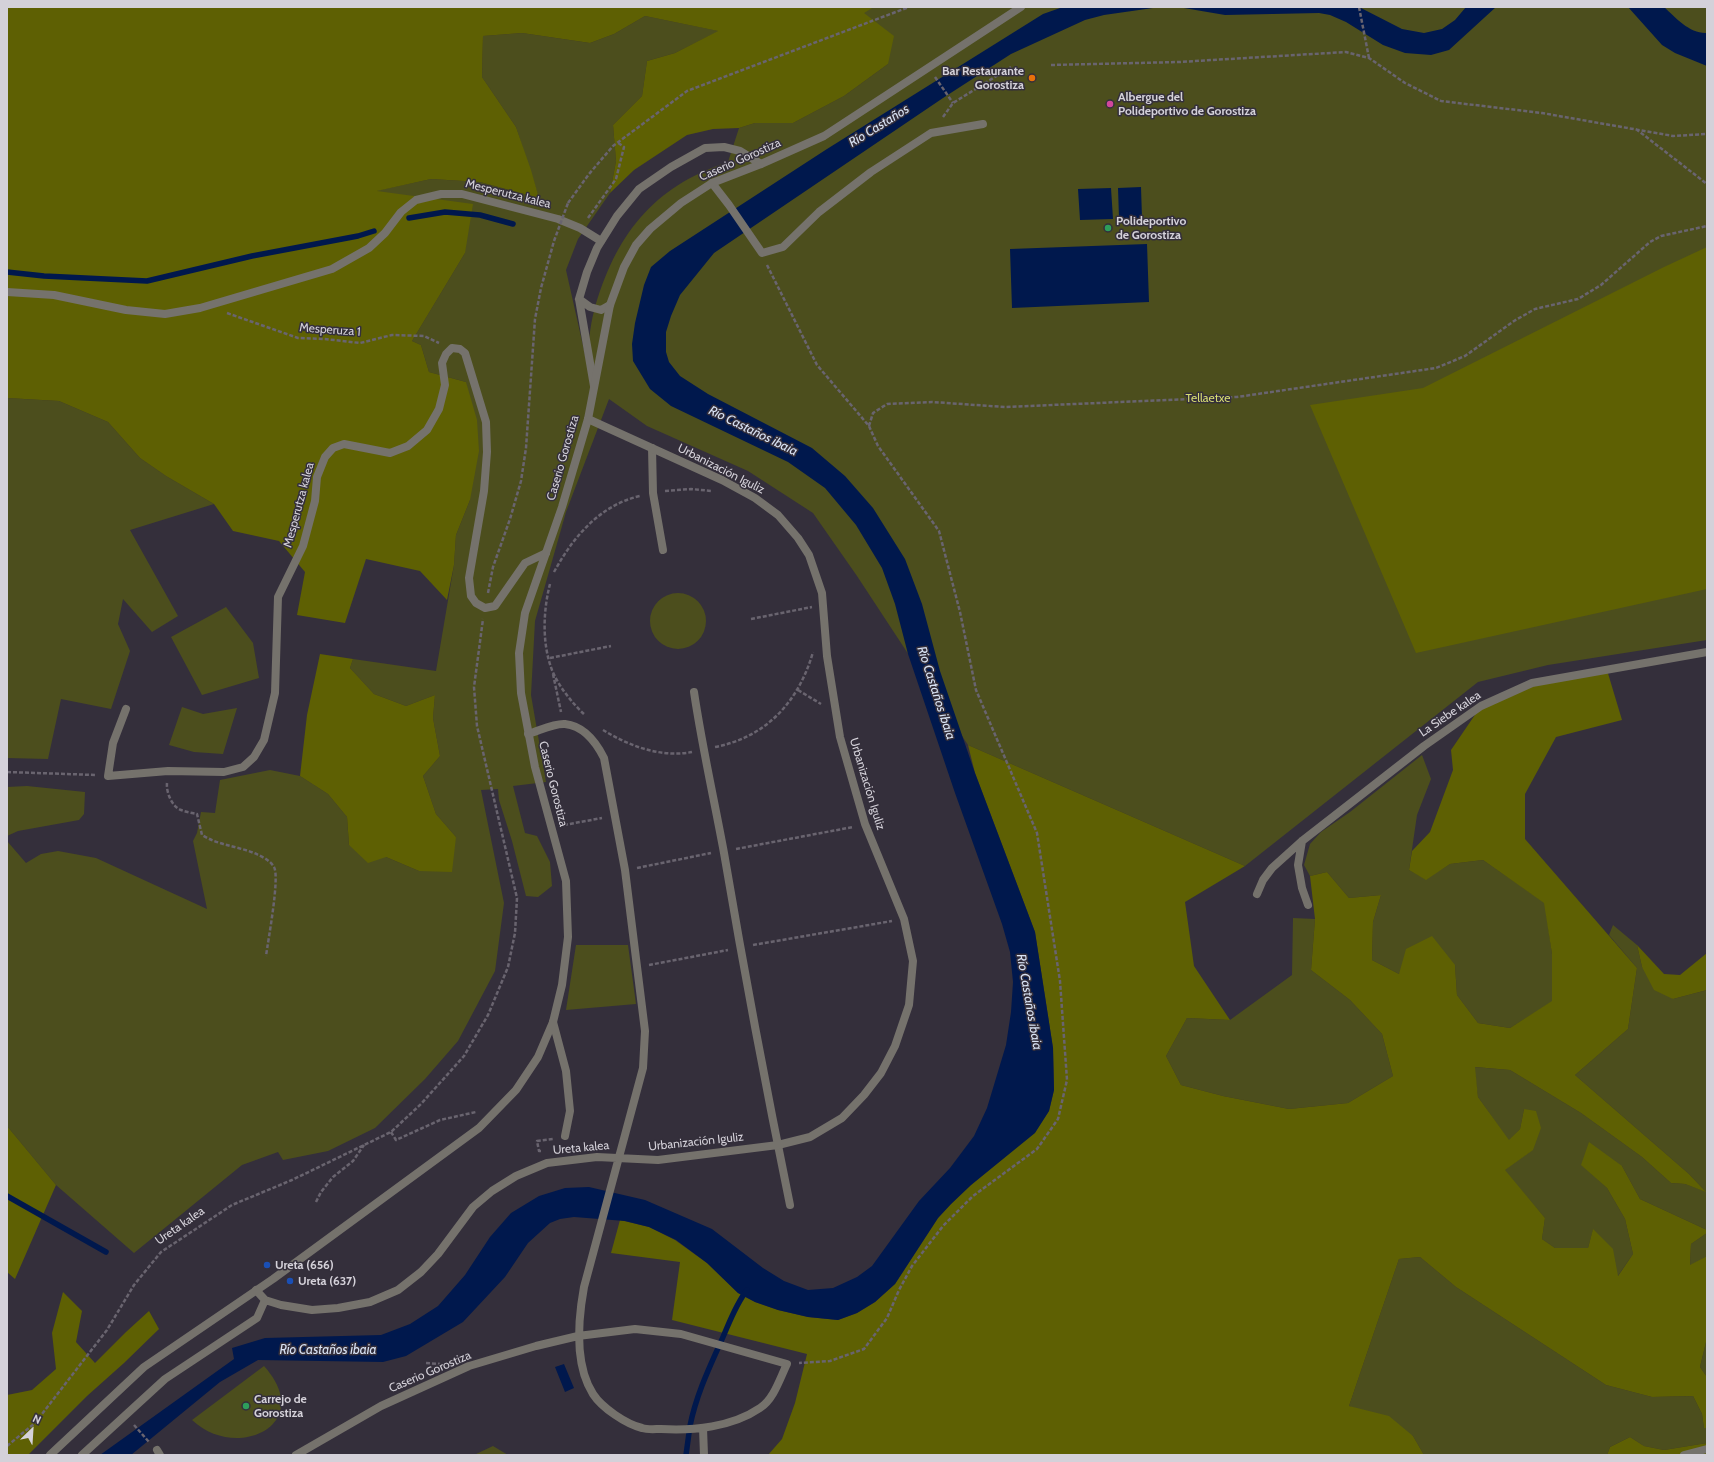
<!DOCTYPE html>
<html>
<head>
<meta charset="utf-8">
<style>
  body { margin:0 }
  #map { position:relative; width:1714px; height:1462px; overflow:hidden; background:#342f3b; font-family:Cabin,sans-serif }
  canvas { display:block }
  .frame { position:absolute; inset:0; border:8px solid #d4d1d9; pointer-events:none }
  .north { position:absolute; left:12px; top:1410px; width:40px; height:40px; -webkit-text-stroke:3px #342f3b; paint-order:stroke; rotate:25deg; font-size:11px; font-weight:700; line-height:16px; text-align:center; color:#d4d1d9 }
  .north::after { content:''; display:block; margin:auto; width:14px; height:18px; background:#d4d1d9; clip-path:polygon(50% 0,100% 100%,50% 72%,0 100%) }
</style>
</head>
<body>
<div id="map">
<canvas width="1714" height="1462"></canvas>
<div class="frame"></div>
<div class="north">N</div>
</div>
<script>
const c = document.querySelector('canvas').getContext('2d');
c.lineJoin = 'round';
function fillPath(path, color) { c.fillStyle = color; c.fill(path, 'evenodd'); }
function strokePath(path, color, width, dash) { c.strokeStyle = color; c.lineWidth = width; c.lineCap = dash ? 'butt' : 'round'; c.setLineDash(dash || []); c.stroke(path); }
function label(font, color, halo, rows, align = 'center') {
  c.font = font + ' Cabin,sans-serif'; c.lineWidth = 3; c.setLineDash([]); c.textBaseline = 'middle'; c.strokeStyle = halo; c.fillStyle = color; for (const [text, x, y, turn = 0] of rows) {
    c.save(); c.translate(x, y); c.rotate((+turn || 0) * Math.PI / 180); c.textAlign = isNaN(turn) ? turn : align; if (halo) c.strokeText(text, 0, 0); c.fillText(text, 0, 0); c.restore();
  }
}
fillPath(new Path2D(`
  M 874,7 L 1707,7 L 1707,640 L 1548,665 L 1478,682 L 1245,866 L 968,745 L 857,576 L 813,513 L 748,471 L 647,426 L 609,399 L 566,512 L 535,621 L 531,695 L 546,782 L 513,786 L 525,833 L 537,836 L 550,862 L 552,886 L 538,897 L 526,896 L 512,841 L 499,800 L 498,789 L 481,790 L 504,903 L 495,971 L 458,1041 L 425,1079 L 375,1128 L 328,1151 L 283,1160 L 278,1152 L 242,1165 L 134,1253 L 56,1185 L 7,1126 L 7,841 L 26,863 L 41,854 L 58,851 L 96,858 L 207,909 L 193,841 L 197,833 L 201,812 L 215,813 L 220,780 L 270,770 L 300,776 L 328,794 L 347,817 L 349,845 L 386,857 L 419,871 L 456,837 L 436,814 L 423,776 L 440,756 L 433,718 L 435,695 L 406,706 L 374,694 L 350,668 L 353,659 L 436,671 L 454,565 L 456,535 L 470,500 L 466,382 L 429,372 L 421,345 L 412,341 L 465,253 L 375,191 L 431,179 L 480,182 L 539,198 L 516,127 L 482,77 L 483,36 L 522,33 L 590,43 L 614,34 L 645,16 L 719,31 L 675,53 L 647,61 L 642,96 L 613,125 L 616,161 L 610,193 L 578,239 L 566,270 L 586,359 C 589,343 590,326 594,311 C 615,236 652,187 728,162 L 739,128 L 755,123 L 793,123 L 844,96 L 888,64 L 863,12 Z
  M 7,398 L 59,401 L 108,422 L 140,458 L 166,476 L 214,504 L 130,530 L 178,616 L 152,632 L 123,599 L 118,624 L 130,651 L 111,709 L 61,699 L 48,759 L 7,758 Z
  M650 621a28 28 0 1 1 56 0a28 28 0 1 1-56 0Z
  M 226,607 L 253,643 L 259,678 L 202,695 L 171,637 Z
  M 182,707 L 203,714 L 237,708 L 223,754 L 194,752 L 169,745 Z
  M 1422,755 L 1431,779 L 1417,815 L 1409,870 L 1426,879 L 1450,864 L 1483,860 L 1545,903 L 1552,954 L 1552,1002 L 1510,1028 L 1478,1023 L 1457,995 L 1455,965 L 1399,974 L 1372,960 L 1373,922 L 1381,895 L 1349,898 L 1327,872 L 1310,876 L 1304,865 L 1310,844 L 1321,832 L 1350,812 Z
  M 27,786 L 85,792 L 84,814 L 79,820 L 18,831 L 7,836 L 7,787 Z
  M 1293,918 L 1315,919 L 1311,970 L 1350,1000 L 1382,1034 L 1393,1076 L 1348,1103 L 1289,1109 L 1223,1096 L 1181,1085 L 1166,1056 L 1187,1018 L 1230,1020 L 1292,975 Z
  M 1613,925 L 1637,945 L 1642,967 L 1673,999 L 1707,990 L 1707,1230 L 1640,1199 L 1622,1166 L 1582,1165 L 1607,1188 L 1625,1219 L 1633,1254 L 1617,1277 L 1593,1230 L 1588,1248 L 1555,1248 L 1542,1239 L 1545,1218 L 1504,1170 L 1533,1149 L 1524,1109 L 1520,1129 L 1509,1141 L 1478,1097 L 1474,1067 L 1510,1070 L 1581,1113 L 1642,1157 L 1671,1183 L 1685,1184 L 1705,1191 L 1689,1174 L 1575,1075 L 1628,1029 L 1637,968 L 1609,935 Z
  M 576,945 L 628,945 L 636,1004 L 566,1010 Z
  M 1707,1233 L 1707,1256 L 1690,1266 L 1691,1244 Z
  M 1420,1257 L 1456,1287 L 1606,1385 L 1652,1397 L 1693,1396 L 1702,1414 L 1704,1428 L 1707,1428 L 1707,1443 L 1664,1450 L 1644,1446 L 1630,1437 L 1610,1447 L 1607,1455 L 1424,1455 L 1413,1436 L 1349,1406 L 1399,1259 Z
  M 1707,1338 L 1707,1377 L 1700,1367 Z
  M 264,1366 C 317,1425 236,1462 192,1420 Z
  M 493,1446 L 508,1455 L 474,1455 Z`), '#4c4e1d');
fillPath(new Path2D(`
  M 7,7 L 874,7 L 864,13 L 894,36 L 888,64 L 844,96 L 793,123 L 755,123 L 739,128 L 713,129 L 687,135 L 634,170 L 610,193 L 616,161 L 613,125 L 642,96 L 647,61 L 675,53 L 718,31 L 645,16 L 614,34 L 590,43 L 522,33 L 483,36 L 482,77 L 516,127 L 531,170 L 539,198 L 480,182 L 431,179 L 377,191 L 473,204 L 465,253 L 412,341 L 421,345 L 429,372 L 466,382 L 477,420 L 479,451 L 470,500 L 456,535 L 454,565 L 447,600 L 420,571 L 366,559 L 345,623 L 297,615 L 305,572 L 279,541 L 233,531 L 214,504 L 166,476 L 140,458 L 108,422 L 59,401 L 7,398 Z
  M 1707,247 L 1707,589 L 1416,653 L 1310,405 L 1423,388 L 1664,267 Z
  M 320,654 L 353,659 L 350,668 L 374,694 L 406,706 L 435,695 L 433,718 L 440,756 L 423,776 L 436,814 L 456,837 L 452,872 L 419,871 L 386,857 L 368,863 L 349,845 L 347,817 L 328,794 L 300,776 L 307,715 Z
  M 1607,670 L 1622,720 L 1556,737 L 1525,794 L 1525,839 L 1637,968 L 1628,1029 L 1575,1075 L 1689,1174 L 1706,1192 L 1685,1184 L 1671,1183 L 1642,1157 L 1581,1113 L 1510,1070 L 1475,1067 L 1478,1097 L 1509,1140 L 1520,1129 L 1524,1109 L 1536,1111 L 1541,1128 L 1533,1150 L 1505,1170 L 1545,1218 L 1542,1239 L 1555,1248 L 1588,1248 L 1593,1229 L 1613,1249 L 1618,1276 L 1633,1254 L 1625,1219 L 1607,1188 L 1581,1165 L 1589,1142 L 1622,1166 L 1640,1199 L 1707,1230 L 1707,1233 L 1691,1244 L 1690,1265 L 1707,1256 L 1707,1338 L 1700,1367 L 1707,1377 L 1707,1428 L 1704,1428 L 1702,1414 L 1693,1396 L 1652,1397 L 1606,1385 L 1456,1287 L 1420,1257 L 1399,1259 L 1349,1406 L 1389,1416 L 1413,1436 L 1424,1455 L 768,1455 L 782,1439 L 795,1403 L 807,1354 L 672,1320 L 680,1262 L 611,1253 L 620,1220 L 649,1227 L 675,1240 L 707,1263 L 738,1293 L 755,1302 L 778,1310 L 808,1317 L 838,1320 L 857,1313 L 875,1302 L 895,1284 L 938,1218 L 951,1204 L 971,1185 L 1035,1132 L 1049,1111 L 1054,1090 L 1053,1048 L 1035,932 L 975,773 L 968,745 L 1245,866 L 1185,902 L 1194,966 L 1230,1020 L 1187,1018 L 1166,1056 L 1181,1085 L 1223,1096 L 1289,1109 L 1348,1103 L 1393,1076 L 1382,1034 L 1350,1000 L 1311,970 L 1315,919 L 1310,876 L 1327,872 L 1349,898 L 1381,895 L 1373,922 L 1372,960 L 1399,974 L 1406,949 L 1432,936 L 1455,965 L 1457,995 L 1478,1023 L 1510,1028 L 1552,1001 L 1552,954 L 1544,903 L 1483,860 L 1450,864 L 1426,880 L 1409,870 L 1412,851 L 1430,832 L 1453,770 L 1451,750 L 1481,706 L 1532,683 Z
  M 1637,945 L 1664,974 L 1680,975 L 1707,953 L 1707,990 L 1673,999 L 1654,990 L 1642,967 Z
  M 7,1126 L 56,1185 L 15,1279 L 7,1272 Z
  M 63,1292 L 82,1311 L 76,1342 L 95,1363 L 126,1332 L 149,1311 L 159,1329 L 124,1363 L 87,1396 L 28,1455 L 7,1455 L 7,1395 L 32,1390 L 56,1369 L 52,1333 Z
  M 1630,1437 L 1644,1446 L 1664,1450 L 1707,1443 L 1707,1455 L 1607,1455 L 1610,1447 Z`), '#5e6003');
fillPath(new Path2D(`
  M 1063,7 L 1160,7 L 1104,15 L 1085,20 L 1011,54 L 943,98 L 714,253 L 680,295 L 671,316 L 666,332 L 666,352 L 669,362 L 680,376 L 708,394 L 812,448 L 845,476 L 873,508 L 905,559 L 922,604 L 940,671 L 975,773 L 1035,932 L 1053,1048 L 1054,1090 L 1049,1111 L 1035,1133 L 971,1185 L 951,1204 L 938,1218 L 895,1284 L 875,1302 L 857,1313 L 838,1320 L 808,1317 L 778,1310 L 755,1302 L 738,1293 L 707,1263 L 676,1240 L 649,1227 L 625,1221 L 574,1217 L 560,1219 L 550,1223 L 528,1243 L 505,1277 L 463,1322 L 406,1356 L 383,1362 L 258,1360 L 220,1382 L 131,1455 L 100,1455 L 234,1359 L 232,1348 L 265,1338 L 381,1335 L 410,1324 L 438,1306 L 465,1275 L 490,1237 L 511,1213 L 539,1196 L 565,1188 L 589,1187 L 645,1200 L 712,1229 L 763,1268 L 784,1281 L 808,1290 L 833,1288 L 857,1277 L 872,1266 L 919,1201 L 950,1168 L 974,1136 L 987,1108 L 1006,1045 L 1011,1012 L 1013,982 L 1010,952 L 1002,924 L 955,793 L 908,654 L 895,604 L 882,568 L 856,525 L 825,488 L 788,462 L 671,406 L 650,389 L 633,361 L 632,344 L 635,323 L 644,285 L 651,267 L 670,251 L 827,149 L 1043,14 Z
  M 1178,7 L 1359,7 L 1402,29 L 1424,33 L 1442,29 L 1455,20 L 1466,7 L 1496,7 L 1449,50 L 1431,55 L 1405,53 L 1383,45 L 1346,22 L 1330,15 L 1319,13 L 1225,15 Z
  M 1628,7 L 1664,7 C 1676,18 1690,34 1707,33 L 1707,66 L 1675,53 L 1662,45 Z
  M 1141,187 L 1142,218 L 1119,218 L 1118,188 Z
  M 1111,188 L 1113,219 L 1080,220 L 1078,189 Z
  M 1147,244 L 1149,302 L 1012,308 L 1010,249 Z
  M 564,1364 L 574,1388 L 565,1392 L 555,1367 Z`), '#00184d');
strokePath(new Path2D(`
  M 409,218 L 445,212 L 480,215 L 513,224
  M 7,272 L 44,276 L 147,281 L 252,256 L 358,236 L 374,231
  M 7,1196 L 106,1252
  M 690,1426 C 696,1395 710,1366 723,1337 C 730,1321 736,1304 747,1290
  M 686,1455 L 689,1433`), '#00184d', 5.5);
strokePath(new Path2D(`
  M 1359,7 L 1369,58
  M 1051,65 L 1179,62 L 1346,52 L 1369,58 L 1405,83 L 1441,101 L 1542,113 L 1673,136 L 1707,134
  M 935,77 L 953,103
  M 943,117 L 953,103 L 1011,67
  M 1636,129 L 1707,184
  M 568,203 L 589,174 L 613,146 L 687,91 L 909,7
  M 588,218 L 616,179 L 624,147 L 617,142
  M 767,265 L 817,365 L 869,426 L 878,446 L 939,531 L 960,612 L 976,690 L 1037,833 L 1060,981 L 1067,1080 L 1058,1119 L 1037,1149 L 973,1196 L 943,1226 L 912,1266 L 899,1290 L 887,1318 L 864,1349 L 830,1361 L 799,1363
  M 227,313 L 298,338 L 325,339 L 360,343 L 392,335 L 424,336 L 439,343
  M 869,426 L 873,413 L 887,404 L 932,402 L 1005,407 L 1237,397 L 1436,368 L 1465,356 L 1514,321 L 1535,309 L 1578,299 L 1601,285 L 1650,242 L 1661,236 L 1707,226
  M 665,491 L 691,489 L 712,491
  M 554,572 C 573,537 600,505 640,496
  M 550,584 C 543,611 542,644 552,670 C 559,687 572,703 585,715
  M 488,593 L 493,567 L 510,519 L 521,481 L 526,448 L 535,319 L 541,288 L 554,241
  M 751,619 L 812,607
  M 550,658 L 611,646
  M 553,674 L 561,712
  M 798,690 L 821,704
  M 603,730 C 629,746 661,758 692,752
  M 715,747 C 767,737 799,701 813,652
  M 7,772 L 96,775
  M 167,783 C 166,792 172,807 181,810 C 186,812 192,813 197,814 L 202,835 C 218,845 236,846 254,853 C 261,856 270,860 274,867 C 280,877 268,941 266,956
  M 564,825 L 602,818
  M 736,849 L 853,827
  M 637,868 L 711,853
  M 753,945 L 892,921
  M 649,965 L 728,950
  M 391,1132 L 396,1140 L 440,1120 L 476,1112
  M 541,1151 L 539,1151 L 537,1141 L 553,1139
  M 316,1202 L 321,1192 L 333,1177 L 353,1161 L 364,1145
  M 426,1363 L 440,1364
  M 134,1425 L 149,1442
  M 7,1446 L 35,1423 L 107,1330 L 134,1285 L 161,1252 L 232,1205 L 292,1180 L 391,1132 L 421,1104 L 464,1056 L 488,1015 L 508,967 L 515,933 L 517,898 L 477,726 L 474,687 L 483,619`), '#69646f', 2.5, [4, 2]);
strokePath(new Path2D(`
  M 712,183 L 729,205 L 762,253 L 783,247 L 819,212 L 871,172 L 931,133 L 983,124
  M 579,299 L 590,307 L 601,310 L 610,305
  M 594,386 L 579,299 L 587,272 L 597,248 L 617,216 L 639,189 L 671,167 L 705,148 L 724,147 L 740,151 L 761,164
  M 553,1022 L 566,1071 L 570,1111 L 565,1136`), '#75726c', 8);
strokePath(new Path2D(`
  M 652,448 L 653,493 L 663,550
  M 694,692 C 702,746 714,799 724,853 C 744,971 766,1088 790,1205
  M 157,1450 L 160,1455`), '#75726c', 8);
strokePath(new Path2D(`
  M 7,292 L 54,295 L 126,310 L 165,314 L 200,308 L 332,269 L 369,248 L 385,233 L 401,212 L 416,200 L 441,194 L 462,194 L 558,219 L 580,228 L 601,241
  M 126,709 L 113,743 L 108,776 L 168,771 L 224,772 L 243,767 L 254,757 L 264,740 L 275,693 L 278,597 L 303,546 L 315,501 L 317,477 L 325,457 L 333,448 L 344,444 L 390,453 L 408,446 L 427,430 L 439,409 L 445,385 L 442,363 L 446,354 L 452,348 L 460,349 L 465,353 L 486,422 L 487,452 L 484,491 L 469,578 L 471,596 L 476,603 L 485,608 L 495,606 L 525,563 L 546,553
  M 1302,841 L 1298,865 L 1302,888 L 1308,905
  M 1257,894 L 1263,880 L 1272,868 L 1302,841 L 1424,746 L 1481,706 L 1532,683 L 1707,652
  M 256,1290 L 265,1300 L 281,1305 L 312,1310 L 338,1308 L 370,1302 L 398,1290 L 421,1272 L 438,1254 L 473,1207 L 492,1191 L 516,1176 L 547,1163 L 597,1157 L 658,1160 L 778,1145 L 810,1137 L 842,1118 L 864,1095 L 881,1073 L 895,1046 L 909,1005 L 913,961 L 904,919 L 865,824 L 840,737 L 827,656 L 822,593 L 809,555 L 798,538 L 778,515 L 755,498 L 722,480 L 588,419
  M 703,1428 L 704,1455
  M 82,1455 L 165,1379 L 257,1318 L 265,1300
  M 296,1455 L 381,1406 L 469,1366 L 536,1346 L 578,1336 L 635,1329 L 681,1334 L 787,1364 C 780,1378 774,1399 760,1408 C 732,1427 693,1431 661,1429 C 655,1429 648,1430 642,1428 C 626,1424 602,1408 593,1394 C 574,1364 578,1320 584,1287 L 643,1068 L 645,1031 L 625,870 L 604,758 C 596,742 584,726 565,724 C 554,723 539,731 528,734
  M 1684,1455 L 1707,1449`), '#75726c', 8);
strokePath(new Path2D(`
  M 50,1455 L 144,1367 L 273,1279 L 479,1128 L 516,1090 L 538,1057 L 553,1022 L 562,985 L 568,937 L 566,881 L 535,767 L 521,693 L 519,653 L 525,613 L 562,507 L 588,419 L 610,305 L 624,267 L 636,245 L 650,229 L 681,203 L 712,183 L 761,164 L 824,136 L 1021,7`), '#75726c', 8);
strokePath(new Path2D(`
  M 554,241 L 568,203`), '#69646f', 2.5, [4, 2]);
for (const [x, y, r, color] of [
  [1032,78,4,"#e8710a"],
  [1110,104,4,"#d1479c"],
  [1108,228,4,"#2e9e5b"],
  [267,1265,4,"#1a4fb4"],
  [290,1281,4,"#1a4fb4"],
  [246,1406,4,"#2e9e5b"]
]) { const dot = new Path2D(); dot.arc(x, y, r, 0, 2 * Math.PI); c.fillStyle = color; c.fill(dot); strokePath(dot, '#342f3b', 1.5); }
label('bold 12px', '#d4d1d9', '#342f3b', [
  ["Bar Restaurante",1024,71,"right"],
  ["Gorostiza",1024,85,"right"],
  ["Albergue del",1118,97],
  ["Polideportivo de Gorostiza",1118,111],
  ["Polideportivo",1116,221],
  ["de Gorostiza",1116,235],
  ["Ureta (656)",275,1265],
  ["Ureta (637)",298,1281],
  ["Carrejo de",254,1399],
  ["Gorostiza",254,1413]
], 'left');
label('12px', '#d4d1d9', '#342f3b', [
  ["Caserio Gorostiza",740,160,-24],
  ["Mesperutza kalea",508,194,14],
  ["Mesperuza 1",330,330,4],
  ["Caserio Gorostiza",563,458,-74],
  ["Urbanización Iguliz",721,469,27],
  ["Mesperutza kalea",299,505,-75],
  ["La Siebe kalea",1450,714,-34],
  ["Caserio Gorostiza",553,784,76],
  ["Urbanización Iguliz",867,784,73],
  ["Urbanización Iguliz",696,1142,-6],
  ["Ureta kalea",581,1148,-5],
  ["Ureta kalea",180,1226,-35],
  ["Caserio Gorostiza",430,1372,-23]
]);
label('12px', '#d8dd71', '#342f3b', [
  ["Tellaetxe",1208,398]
]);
label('italic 13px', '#d8e2f4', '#342f3b', [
  ["Río Castaños",879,126,-32],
  ["Río Castaños ibaia",753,431,26],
  ["Río Castaños ibaia",936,693,72],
  ["Río Castaños ibaia",1029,1002,80],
  ["Río Castaños ibaia",328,1350]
]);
</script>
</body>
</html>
